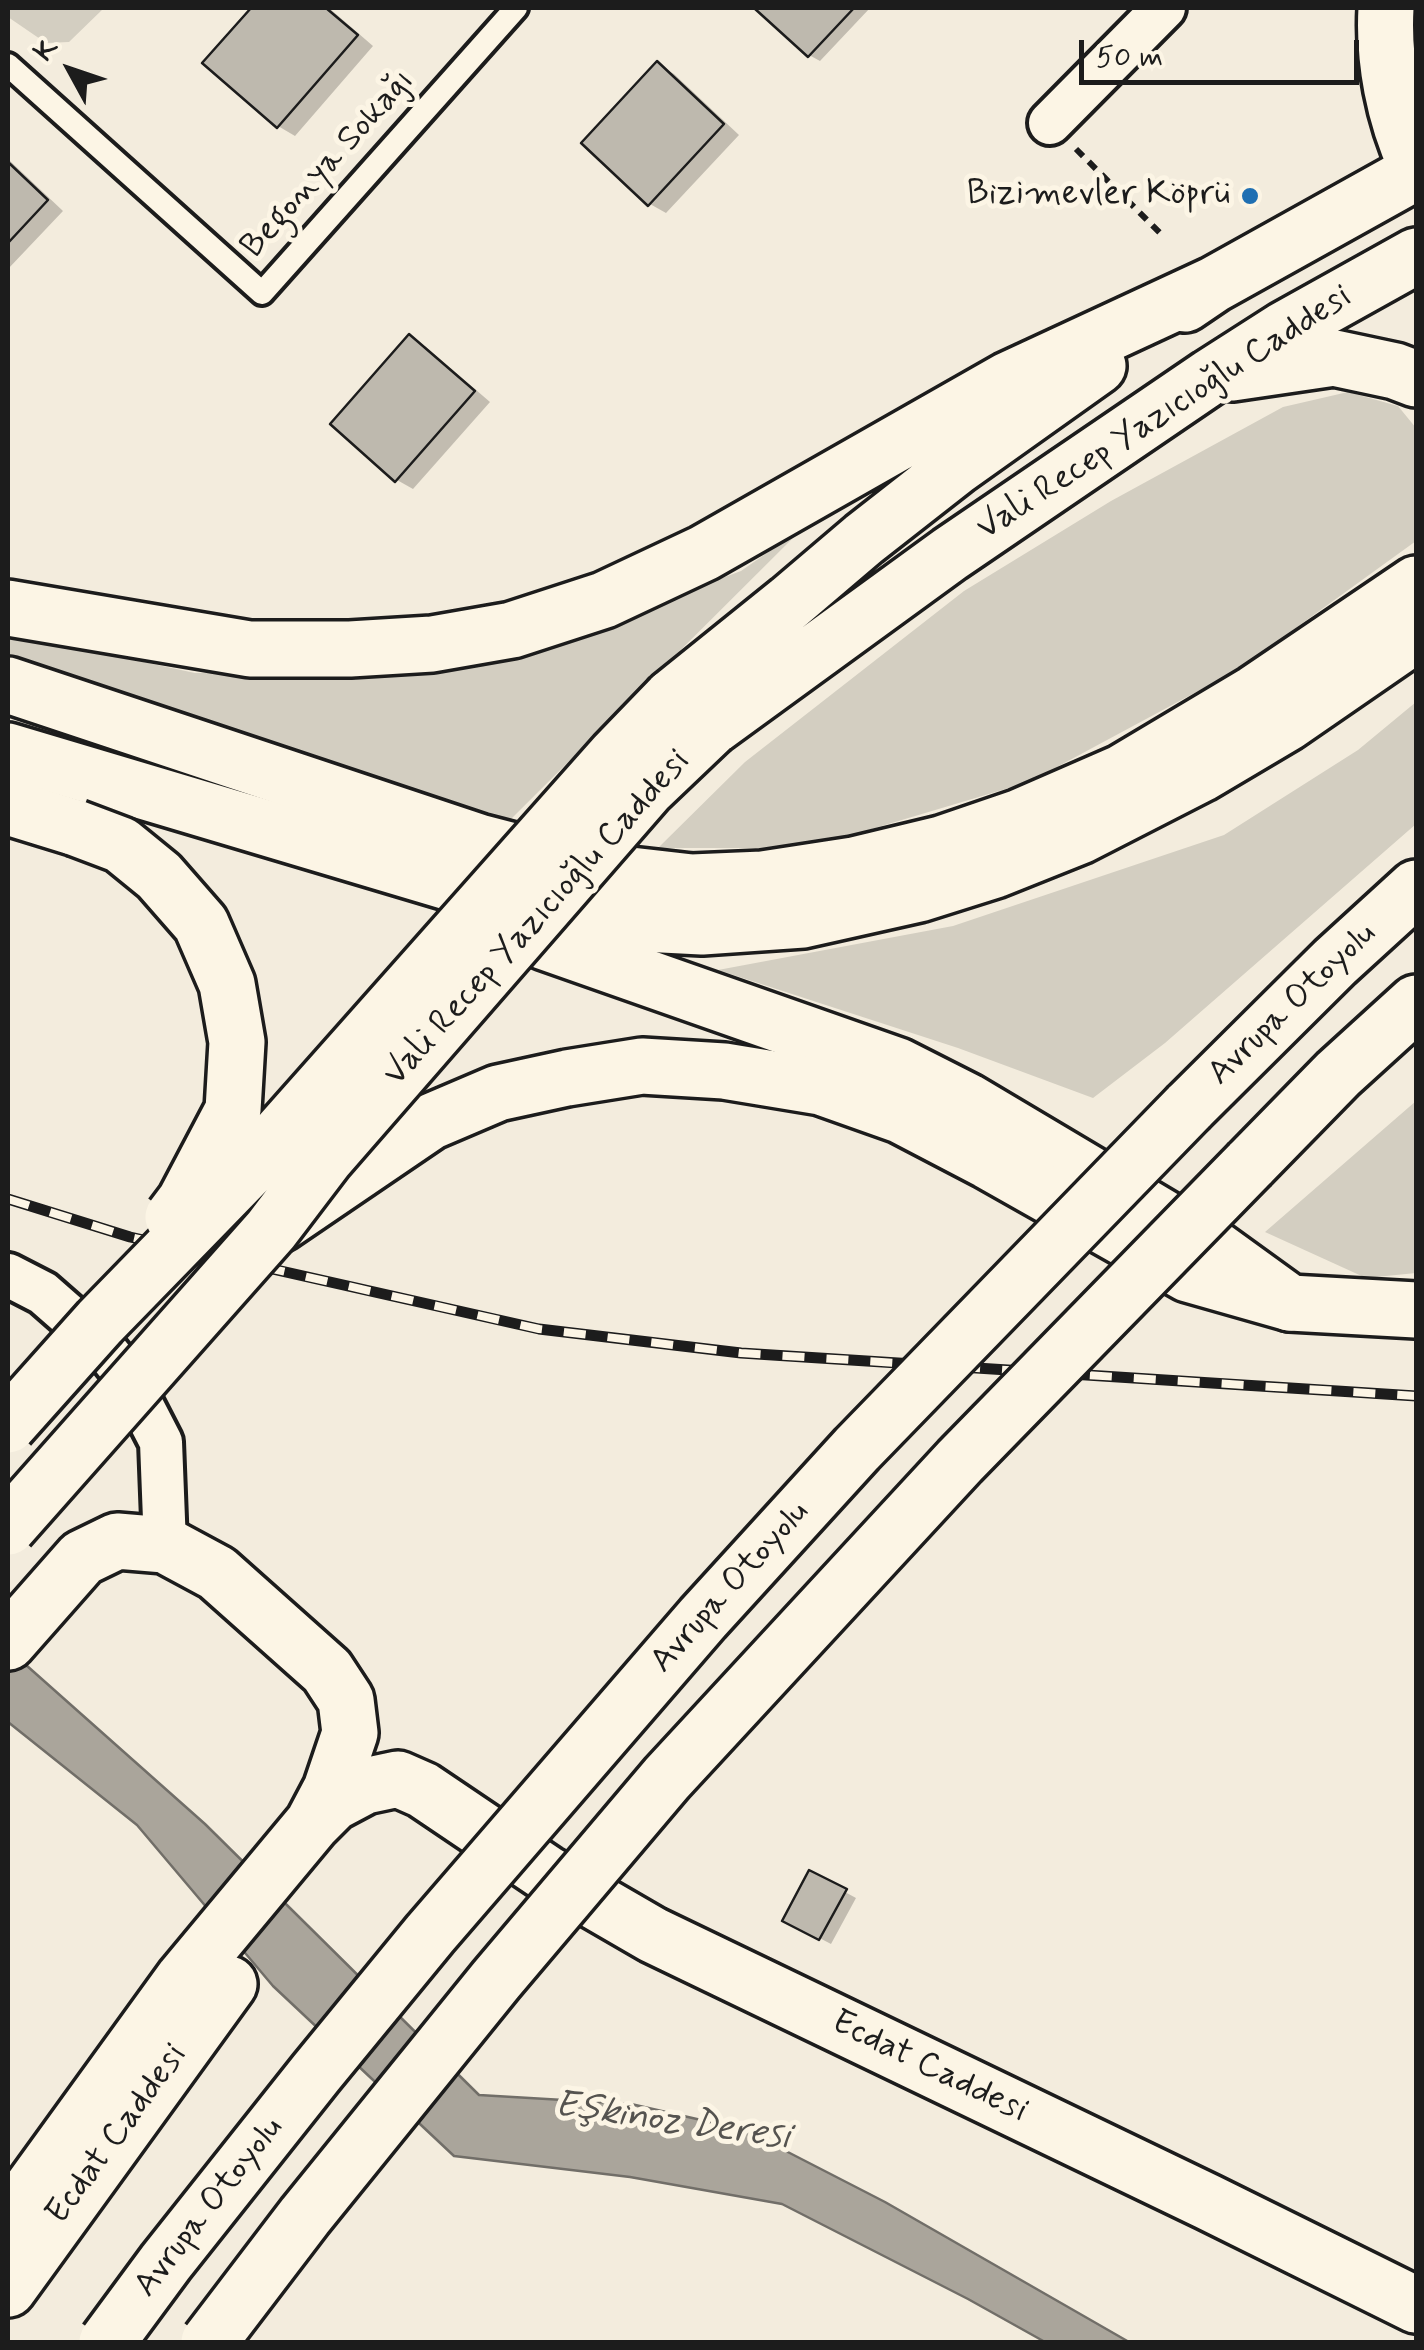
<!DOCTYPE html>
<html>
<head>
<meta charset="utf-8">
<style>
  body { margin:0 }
  #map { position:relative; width:1424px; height:2350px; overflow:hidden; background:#f3ecdd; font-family:Mynerve,sans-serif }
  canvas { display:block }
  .frame { position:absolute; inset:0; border:10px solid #1c1c1c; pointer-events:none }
  .north { position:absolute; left:20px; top:20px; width:100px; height:100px; -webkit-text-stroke:8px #fcf5e5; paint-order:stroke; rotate:310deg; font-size:28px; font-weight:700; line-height:40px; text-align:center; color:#1c1c1c }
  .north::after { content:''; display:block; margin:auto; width:35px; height:45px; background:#1c1c1c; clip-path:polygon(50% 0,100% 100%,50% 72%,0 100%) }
  .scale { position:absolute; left:1079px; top:40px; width:280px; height:45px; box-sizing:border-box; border:5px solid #1c1c1c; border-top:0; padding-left:12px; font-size:30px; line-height:35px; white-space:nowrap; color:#1c1c1c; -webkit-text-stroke:8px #fcf5e5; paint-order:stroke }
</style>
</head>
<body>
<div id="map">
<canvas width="1424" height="2350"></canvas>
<div class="frame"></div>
<div class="north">K</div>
<div class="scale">50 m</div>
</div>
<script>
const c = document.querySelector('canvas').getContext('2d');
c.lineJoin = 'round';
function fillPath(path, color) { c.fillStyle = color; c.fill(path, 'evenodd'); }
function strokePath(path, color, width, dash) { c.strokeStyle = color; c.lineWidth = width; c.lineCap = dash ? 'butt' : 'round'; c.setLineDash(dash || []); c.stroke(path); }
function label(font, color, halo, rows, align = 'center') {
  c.font = font + ' Mynerve,sans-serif'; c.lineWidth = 10; c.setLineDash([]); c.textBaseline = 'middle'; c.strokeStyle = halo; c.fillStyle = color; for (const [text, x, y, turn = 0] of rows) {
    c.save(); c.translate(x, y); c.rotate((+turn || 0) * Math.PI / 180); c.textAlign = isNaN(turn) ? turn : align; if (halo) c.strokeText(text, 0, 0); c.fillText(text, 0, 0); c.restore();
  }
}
fillPath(new Path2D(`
  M 8,8 L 104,8 L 69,42 L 46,43 L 8,17 Z
  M 1348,392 L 1398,406 L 1416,428 L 1416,541 L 1239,669 L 1029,782 L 808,848 L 658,848 L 745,762 L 964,591 L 1111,501 L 1283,407 Z
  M 804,527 L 508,822 L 8,654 L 8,633 L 195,673 L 356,671 L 550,642 L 741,571 Z
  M 1416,702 L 1416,824 L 1165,1043 L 1093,1098 L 958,1048 L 718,970 L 953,926 L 1224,835 L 1358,750 Z
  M 1416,1101 L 1416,1273 L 1366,1278 L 1265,1232 Z`), '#d3cec1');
const water = new Path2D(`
  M 8,1649 L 205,1824 L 479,2095 L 631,2104 L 745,2130 L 885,2202 L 1129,2342 L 1045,2342 L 968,2299 L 782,2204 L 630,2177 L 454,2156 L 273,1986 L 137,1825 L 8,1722 Z`);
fillPath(water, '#aaa59b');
strokePath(water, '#716e68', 2.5);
fillPath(new Path2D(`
  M 254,8 L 329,8 L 373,46 L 295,136 L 278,126 L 206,63 Z
  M 758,8 L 870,8 L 820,61 L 809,55 Z
  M 658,65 L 674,74 L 739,135 L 666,213 L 650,204 Z
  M 8,159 L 63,211 L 8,269 Z
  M 410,337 L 426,347 L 490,402 L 413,489 L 397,480 Z
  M 810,1873 L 856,1898 L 831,1944 L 785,1920 Z`), '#0003');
const building = new Path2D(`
  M 251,8 L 326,8 L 358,35 L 277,128 L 202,63 Z
  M 754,8 L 854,8 L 808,57 Z
  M 657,61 L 724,124 L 648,206 L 581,143 Z
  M 8,162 L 48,200 L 8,243 Z
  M 409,334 L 475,391 L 395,482 L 330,424 Z
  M 809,1870 L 847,1889 L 819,1940 L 782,1921 Z`);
fillPath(building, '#beb9ae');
strokePath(building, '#1c1c1c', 2.5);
const lane = new Path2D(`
  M 8,65 L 262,293 L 516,8`);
const street = new Path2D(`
  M 1050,123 L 1164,8
  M 8,1275 L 43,1293 L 100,1343 L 128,1378 L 161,1442 L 165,1545`);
const secondary = new Path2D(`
  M 8,1642 L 82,1558 L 117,1541 L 165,1545 L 217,1573 L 327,1671 L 346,1700 L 350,1733 L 331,1789 L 313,1823
  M 8,2221 L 184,1978 L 313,1823 L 333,1803 L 365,1786 L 398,1779 L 423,1790 L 546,1873 L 653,1935 L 1208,2202 L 1416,2305
  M 8,2289 L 229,1984`);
const primary = new Path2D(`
  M 8,751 L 471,889 L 512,924 L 545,942 L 898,1066 L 967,1101 L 1214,1248 L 1290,1303 L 1416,1310`);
const highway = new Path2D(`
  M 1386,8 C 1383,61 1394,117 1416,165
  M 1185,304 L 1213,285 L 1416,172
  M 1232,373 L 1334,358 L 1395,371 L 1416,379
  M 8,608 L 250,649 L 350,649 L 432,644 L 512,630 L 604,600 L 704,553 L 1008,380 L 1213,285
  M 8,685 L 479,842 L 587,870 L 692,882 L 763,879 L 854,865 L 941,844 L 1020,817 L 1121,773 L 1255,693 L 1416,584
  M 671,698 L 790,602 L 864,539 L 956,467 L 1098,366
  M 711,728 L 950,554 L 1210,377 L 1285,329 L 1416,256
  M 8,807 L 76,828
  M 503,897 L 604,922 L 702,927 L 803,920 L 919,894 L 995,870 L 1080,836 L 1201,774 L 1287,723 L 1416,634
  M 1189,1107 L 1335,962 L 1416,888
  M 1250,1164 L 1338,1074 L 1416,1003
  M 280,1224 L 430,1122 L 498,1093 L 567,1078 L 642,1066 L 724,1071 L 821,1087 L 900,1115 L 988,1161 L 1188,1274 L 1290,1303`);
strokePath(lane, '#1c1c1c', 30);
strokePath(street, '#1c1c1c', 50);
strokePath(secondary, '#1c1c1c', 62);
strokePath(primary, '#1c1c1c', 62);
strokePath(highway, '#1c1c1c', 62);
strokePath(new Path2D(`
  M 1076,149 L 1161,234`), '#1c1c1c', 6, [10, 8]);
strokePath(lane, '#fcf5e5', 22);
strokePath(street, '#fcf5e5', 42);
strokePath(secondary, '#fcf5e5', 55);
strokePath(primary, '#fcf5e5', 55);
strokePath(highway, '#fcf5e5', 55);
const rail = new Path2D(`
  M 8,1199 L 130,1237 L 539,1329 L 741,1353 L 1416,1396`);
strokePath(rail, '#1c1c1c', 11);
strokePath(rail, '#fcf5e5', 8, [22]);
const highwayBridge = new Path2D(`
  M 76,828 L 121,845 L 159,876 L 201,924 L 227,984 L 237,1042 L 233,1110 L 185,1201 L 173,1217
  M 8,1425 L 100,1322 L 246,1172 L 616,755 L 671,698
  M 8,1527 L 271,1230 L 325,1159 L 648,788 L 711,728
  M 107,2342 L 166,2262 L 316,2073 L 430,1934 L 703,1618 L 857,1449 L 1189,1107
  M 209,2342 L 305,2216 L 496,1980 L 667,1778 L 960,1461 L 1250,1164`);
strokePath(highwayBridge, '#1c1c1c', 62, []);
strokePath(highwayBridge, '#fcf5e5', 55);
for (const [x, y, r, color] of [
  [1250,196,10,"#1f6fb2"]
]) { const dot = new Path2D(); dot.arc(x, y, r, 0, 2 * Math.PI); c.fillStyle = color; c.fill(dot); strokePath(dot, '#fcf5e5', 4); }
label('35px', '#1c1c1c', '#fcf5e5', [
  ["Begonya Sokağı",329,165,-48],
  ["Vali Recep Yazıcıoğlu Caddesi",1165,414,-33],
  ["Vali Recep Yazıcıoğlu Caddesi",538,919,-48],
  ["Avrupa Otoyolu",1293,1005,-44],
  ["Avrupa Otoyolu",731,1588,-48],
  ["Ecdat Caddesi",929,2068,26],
  ["Ecdat Caddesi",118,2135,-54],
  ["Avrupa Otoyolu",210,2208,-52]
]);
label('35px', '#1c1c1c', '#fcf5e5', [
  ["Bizimevler Köprü",1230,196]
], 'right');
label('italic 38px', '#55534f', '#fcf5e5', [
  ["Eşkinoz Deresi",672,2123,8]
]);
</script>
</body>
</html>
